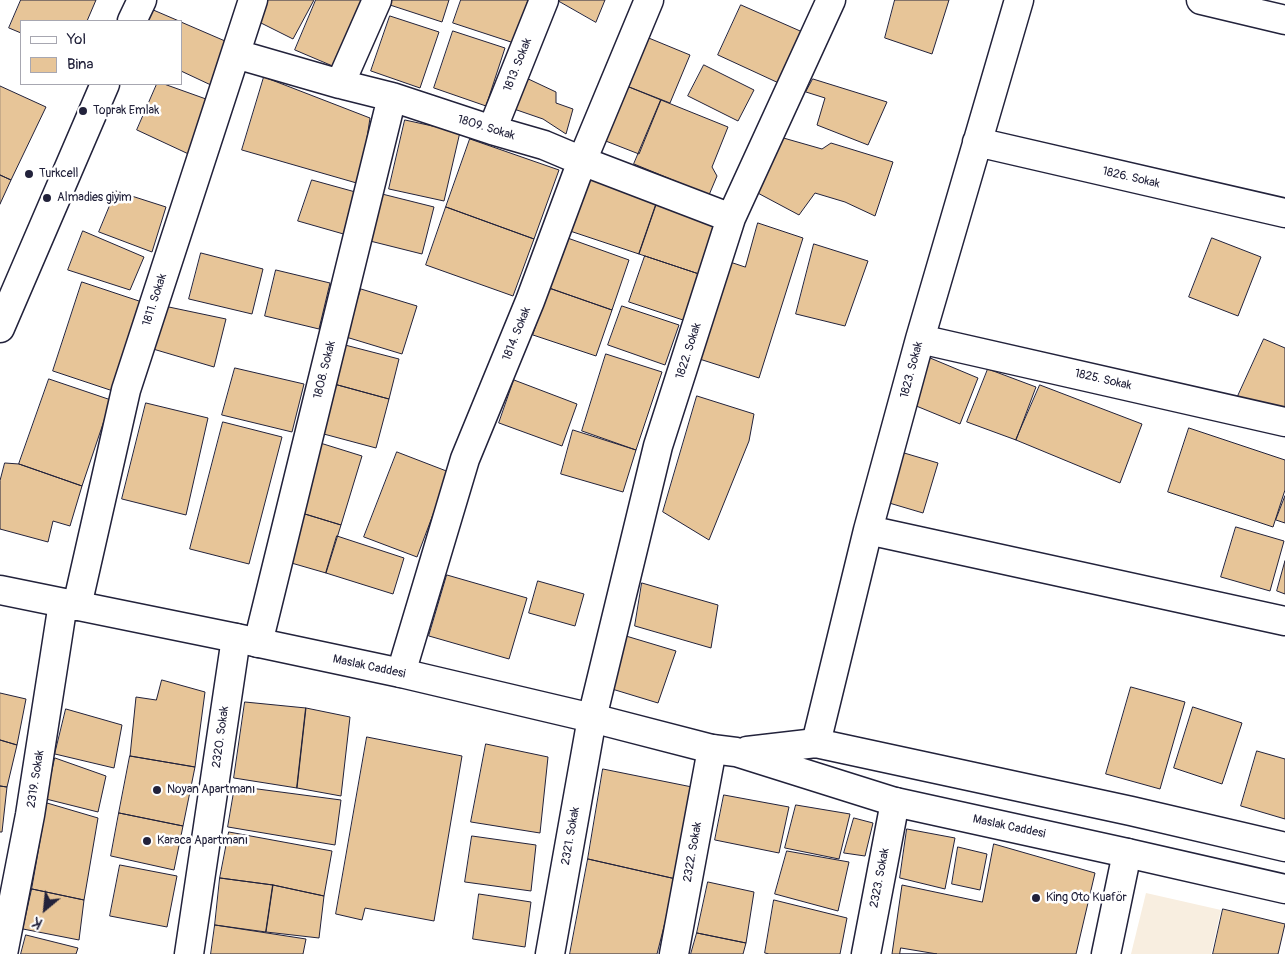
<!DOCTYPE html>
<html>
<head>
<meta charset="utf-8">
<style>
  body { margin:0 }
  #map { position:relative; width:1285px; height:954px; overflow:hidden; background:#fff; font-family:Pangolin,sans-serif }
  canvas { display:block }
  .legend { position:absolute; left:20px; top:20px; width:162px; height:65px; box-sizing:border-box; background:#fff; border:1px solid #a7a7b1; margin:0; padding:6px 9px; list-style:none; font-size:15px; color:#22223b }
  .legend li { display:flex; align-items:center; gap:10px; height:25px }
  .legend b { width:25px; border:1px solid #a7a7b1 }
  .north { position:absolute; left:20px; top:884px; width:50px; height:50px; -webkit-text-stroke:4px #fff; paint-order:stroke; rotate:208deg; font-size:14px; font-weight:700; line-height:20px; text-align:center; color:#22223b }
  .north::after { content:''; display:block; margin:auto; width:18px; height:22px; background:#22223b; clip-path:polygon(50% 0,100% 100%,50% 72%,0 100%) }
</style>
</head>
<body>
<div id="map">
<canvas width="1285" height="954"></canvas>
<ul class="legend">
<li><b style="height:6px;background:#fff"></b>Yol</li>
<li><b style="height:14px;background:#e7c598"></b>Bina</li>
</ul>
<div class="north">K</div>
</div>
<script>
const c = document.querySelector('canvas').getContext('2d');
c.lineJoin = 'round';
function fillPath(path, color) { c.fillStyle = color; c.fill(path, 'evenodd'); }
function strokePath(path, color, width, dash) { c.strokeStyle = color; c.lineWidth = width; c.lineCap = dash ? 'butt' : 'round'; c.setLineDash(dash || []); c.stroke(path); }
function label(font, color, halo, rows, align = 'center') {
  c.font = font + ' Pangolin,sans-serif'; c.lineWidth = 5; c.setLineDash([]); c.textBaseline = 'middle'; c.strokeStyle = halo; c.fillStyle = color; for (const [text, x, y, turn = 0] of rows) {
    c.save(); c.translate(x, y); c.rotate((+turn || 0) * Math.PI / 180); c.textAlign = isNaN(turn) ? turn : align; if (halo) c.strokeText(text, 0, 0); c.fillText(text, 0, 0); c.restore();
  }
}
fillPath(new Path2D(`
  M 1146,893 L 1221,910 L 1211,954 L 1131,954 Z`), '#f8eee0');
const building = new Path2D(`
  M 21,0 L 96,0 L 87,21 L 21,21 L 21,33 L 9,28 Z
  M 262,0 L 314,0 L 293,39 L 253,19 Z
  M 316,0 L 371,0 L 342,70 L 295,50 Z
  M 392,0 L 449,0 L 442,22 L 390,5 Z
  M 461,0 L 528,0 L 514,43 L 453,23 Z
  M 557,0 L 605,0 L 596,22 Z
  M 895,0 L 949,0 L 932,54 L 885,38 Z
  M 741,5 L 807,34 L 783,85 L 718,55 Z
  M 151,9 L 179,21 L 145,21 Z
  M 390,16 L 439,32 L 420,88 L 371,71 Z
  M 181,22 L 232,44 L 213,86 L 181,71 Z
  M 453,31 L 505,48 L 486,106 L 434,88 Z
  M 639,34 L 690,55 L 670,103 L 619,83 Z
  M 704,65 L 754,90 L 738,121 L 688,96 Z
  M 522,76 L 556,92 L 556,103 L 573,109 L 566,134 L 543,119 L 511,108 Z
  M 264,77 L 370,118 L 360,184 L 242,150 Z
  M 813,79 L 887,102 L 868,145 L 817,125 L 825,98 L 806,92 Z
  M 619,83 L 661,100 L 639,154 L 598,138 Z
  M 157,84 L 164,84 L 220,104 L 195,157 L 137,130 Z
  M 0,86 L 46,107 L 11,180 L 0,175 Z
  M 661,100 L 728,127 L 712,167 L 717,176 L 709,195 L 634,164 Z
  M 405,120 L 460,132 L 444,201 L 389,189 Z
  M 780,137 L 822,149 L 831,143 L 893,162 L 875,216 L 845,202 L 815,193 L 799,215 L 754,191 Z
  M 470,139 L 559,170 L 534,239 L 446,207 Z
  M 587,174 L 658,199 L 639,254 L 567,230 Z
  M 0,175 L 11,180 L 0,204 Z
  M 312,180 L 359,193 L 347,235 L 298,221 Z
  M 116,191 L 166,207 L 152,252 L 99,232 Z
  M 382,194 L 434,207 L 422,254 L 370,241 Z
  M 658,199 L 720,220 L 702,275 L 639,254 Z
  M 446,207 L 534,239 L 513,296 L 426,265 Z
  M 758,223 L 803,238 L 759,378 L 690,356 L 721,259 L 745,267 Z
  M 83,231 L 144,257 L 130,290 L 68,270 Z
  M 562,236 L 629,260 L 612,310 L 549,288 Z
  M 1212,238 L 1261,257 L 1238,316 L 1189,297 Z
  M 814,244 L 868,261 L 845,326 L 796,314 Z
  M 201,253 L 263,269 L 252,314 L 189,299 Z
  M 645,256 L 702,275 L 686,321 L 629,302 Z
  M 276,270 L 330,283 L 319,329 L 265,316 Z
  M 82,282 L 142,302 L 113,391 L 53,371 Z
  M 549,288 L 612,310 L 596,356 L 533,335 Z
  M 361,289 L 417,306 L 402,354 L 346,337 Z
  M 164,306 L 226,319 L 214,367 L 153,349 Z
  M 622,306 L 679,325 L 665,365 L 608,345 Z
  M 1264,339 L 1285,348 L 1285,416 L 1238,396 Z
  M 345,345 L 399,359 L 389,399 L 334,384 Z
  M 606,354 L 662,372 L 636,450 L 582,431 Z
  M 923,355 L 978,378 L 960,424 L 909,403 Z
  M 235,368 L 304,384 L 292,432 L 222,415 Z
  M 988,369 L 1036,387 L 1016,440 L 967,422 Z
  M 49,379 L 111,400 L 82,486 L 19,464 Z
  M 514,380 L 577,404 L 562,446 L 499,423 Z
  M 334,384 L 389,399 L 376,448 L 320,433 Z
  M 1040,385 L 1142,424 L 1120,483 L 1016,440 Z
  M 697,396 L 754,414 L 749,441 L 709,540 L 663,512 Z
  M 146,403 L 208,418 L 186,515 L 122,499 Z
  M 223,422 L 282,437 L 249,564 L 190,549 Z
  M 1189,428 L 1285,460 L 1285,490 L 1273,527 L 1168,492 Z
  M 573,430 L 636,450 L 623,492 L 561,474 Z
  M 317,442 L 362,456 L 341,525 L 295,511 Z
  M 894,450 L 938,463 L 923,513 L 879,500 Z
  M 397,452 L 449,472 L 417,557 L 364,537 Z
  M 5,463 L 19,464 L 82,486 L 70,526 L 53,521 L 48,542 L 0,529 L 0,481 Z
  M 1285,496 L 1285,523 L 1276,520 Z
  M 295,511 L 341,525 L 326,573 L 281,560 Z
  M 1236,527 L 1284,541 L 1270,591 L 1221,577 Z
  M 337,536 L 404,558 L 393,594 L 326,573 Z
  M 1285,561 L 1285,594 L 1277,591 Z
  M 447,575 L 527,598 L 509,659 L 429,636 Z
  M 538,581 L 584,594 L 575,626 L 529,613 Z
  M 642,583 L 718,605 L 711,648 L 635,626 Z
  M 626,636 L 676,651 L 658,703 L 612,689 Z
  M 162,680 L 205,692 L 195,767 L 130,756 L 136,697 L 156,700 Z
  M 1131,687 L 1185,702 L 1160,789 L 1106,774 Z
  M 0,693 L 26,699 L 17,745 L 0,740 Z
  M 245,702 L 306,708 L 297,788 L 234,778 Z
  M 1193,707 L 1242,723 L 1222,784 L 1174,768 Z
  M 306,708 L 350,717 L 341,796 L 297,788 Z
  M 66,709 L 122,725 L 114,768 L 55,754 Z
  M 367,737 L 462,756 L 434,921 L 365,908 L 362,920 L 336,914 Z
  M 0,740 L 17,745 L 7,787 L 0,786 Z
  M 486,744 L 548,757 L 540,833 L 471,822 Z
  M 1257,751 L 1285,759 L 1285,819 L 1241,806 Z
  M 130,756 L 195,767 L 183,826 L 119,813 Z
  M 55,758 L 106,776 L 98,812 L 46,799 Z
  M 603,769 L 692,787 L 676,879 L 588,859 Z
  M 0,786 L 7,787 L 2,832 L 0,832 Z
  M 235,786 L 341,800 L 335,845 L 228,827 Z
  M 724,795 L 789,807 L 779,853 L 715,840 Z
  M 47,803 L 98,818 L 84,900 L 32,889 Z
  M 796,805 L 850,814 L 839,859 L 785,848 Z
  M 119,813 L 183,826 L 174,870 L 111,856 Z
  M 854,818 L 873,823 L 865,856 L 844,853 Z
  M 907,829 L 955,838 L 945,889 L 900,878 Z
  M 229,832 L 332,851 L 324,896 L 273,885 L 220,878 Z
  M 472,836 L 536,845 L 531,891 L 465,882 Z
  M 994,844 L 1095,873 L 1076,954 L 892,954 L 902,885 L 982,902 Z
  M 958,847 L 987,854 L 980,890 L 952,884 Z
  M 787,851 L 849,862 L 838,911 L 775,894 Z
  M 588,859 L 676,879 L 657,954 L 570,954 Z
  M 120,865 L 177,876 L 167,927 L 110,916 Z
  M 220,878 L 273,885 L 266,932 L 215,925 Z
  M 708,882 L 754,892 L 746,943 L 697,933 Z
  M 273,885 L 324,896 L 319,938 L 266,932 Z
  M 32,889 L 84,900 L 79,940 L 23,929 Z
  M 479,894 L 531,902 L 525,947 L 473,939 Z
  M 774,900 L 847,918 L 840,954 L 769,954 L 765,953 Z
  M 1223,909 L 1285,924 L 1278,954 L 1213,954 Z
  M 215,925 L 306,939 L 303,954 L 211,954 Z
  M 697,933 L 746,943 L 743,954 L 691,954 Z
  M 26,935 L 78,948 L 76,954 L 21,954 Z
  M 901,948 L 937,954 L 900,954 Z`);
fillPath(building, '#e7c598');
strokePath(building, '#22223b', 1);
const street = new Path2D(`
  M 1201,0 L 1285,20
  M 132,21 L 142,0
  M 236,54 L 340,84 L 392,97 L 492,130 L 544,145 L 582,161 L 731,218
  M 340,84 L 377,0
  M 492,130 L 544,0
  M 977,142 L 1285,213
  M 0,328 L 105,84
  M 920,339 L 1285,422
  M 868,530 L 1285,621
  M 77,606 L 126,390 L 253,0
  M 258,643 L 392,97
  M 401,673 L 465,459 L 530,301 L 582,161 L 649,0
  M 816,743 L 868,530 L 920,339 L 1019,0
  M 3,954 L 30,815 L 63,603
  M 189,954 L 236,638
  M 550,954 L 592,718 L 658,446 L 731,218 L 831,0
  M 674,954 L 712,749
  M 866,954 L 895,802
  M 1106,954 L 1127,853`);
const secondary = new Path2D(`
  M 0,590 L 236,638 L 401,673 L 592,718 L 712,749 L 736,752 L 895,802 L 1127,853 L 1285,889
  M 747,751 L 816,743 L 1131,811 L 1285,847`);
strokePath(street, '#22223b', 31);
strokePath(secondary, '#22223b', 31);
strokePath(street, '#fff', 28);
strokePath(secondary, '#fff', 28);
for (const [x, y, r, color] of [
  [83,111,5,"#22223b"],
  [29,174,5,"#22223b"],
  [47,198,5,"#22223b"],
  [157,790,5,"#22223b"],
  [147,841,5,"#22223b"],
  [1036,898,5,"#22223b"]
]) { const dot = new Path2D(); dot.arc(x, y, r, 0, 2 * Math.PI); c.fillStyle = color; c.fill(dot); strokePath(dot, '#fff', 2); }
label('12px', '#22223b', '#fff', [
  ["1813. Sokak",518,65,-68],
  ["1809. Sokak",486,128,17],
  ["1826. Sokak",1131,178,13],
  ["1811. Sokak",155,300,-72],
  ["1814. Sokak",517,334,-68],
  ["1822. Sokak",689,351,-72],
  ["1808. Sokak",325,370,-76],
  ["1823. Sokak",912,370,-75],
  ["1825. Sokak",1103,380,13],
  ["Maslak Caddesi",369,667,12],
  ["2320. Sokak",221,737,-82],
  ["2319. Sokak",36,779,-81],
  ["Maslak Caddesi",1009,827,12],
  ["2321. Sokak",571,836,-80],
  ["2322. Sokak",693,852,-80],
  ["2323. Sokak",880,878,-79]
]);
label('12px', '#22223b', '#fff', [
  ["Toprak Emlak",93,111],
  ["Turkcell",39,174],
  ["Almadies giyim",57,198],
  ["Noyan Apartmanı",167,790],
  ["Karaca Apartmanı",157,841],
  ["King Oto Kuaför",1046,898]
], 'left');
</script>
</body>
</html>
